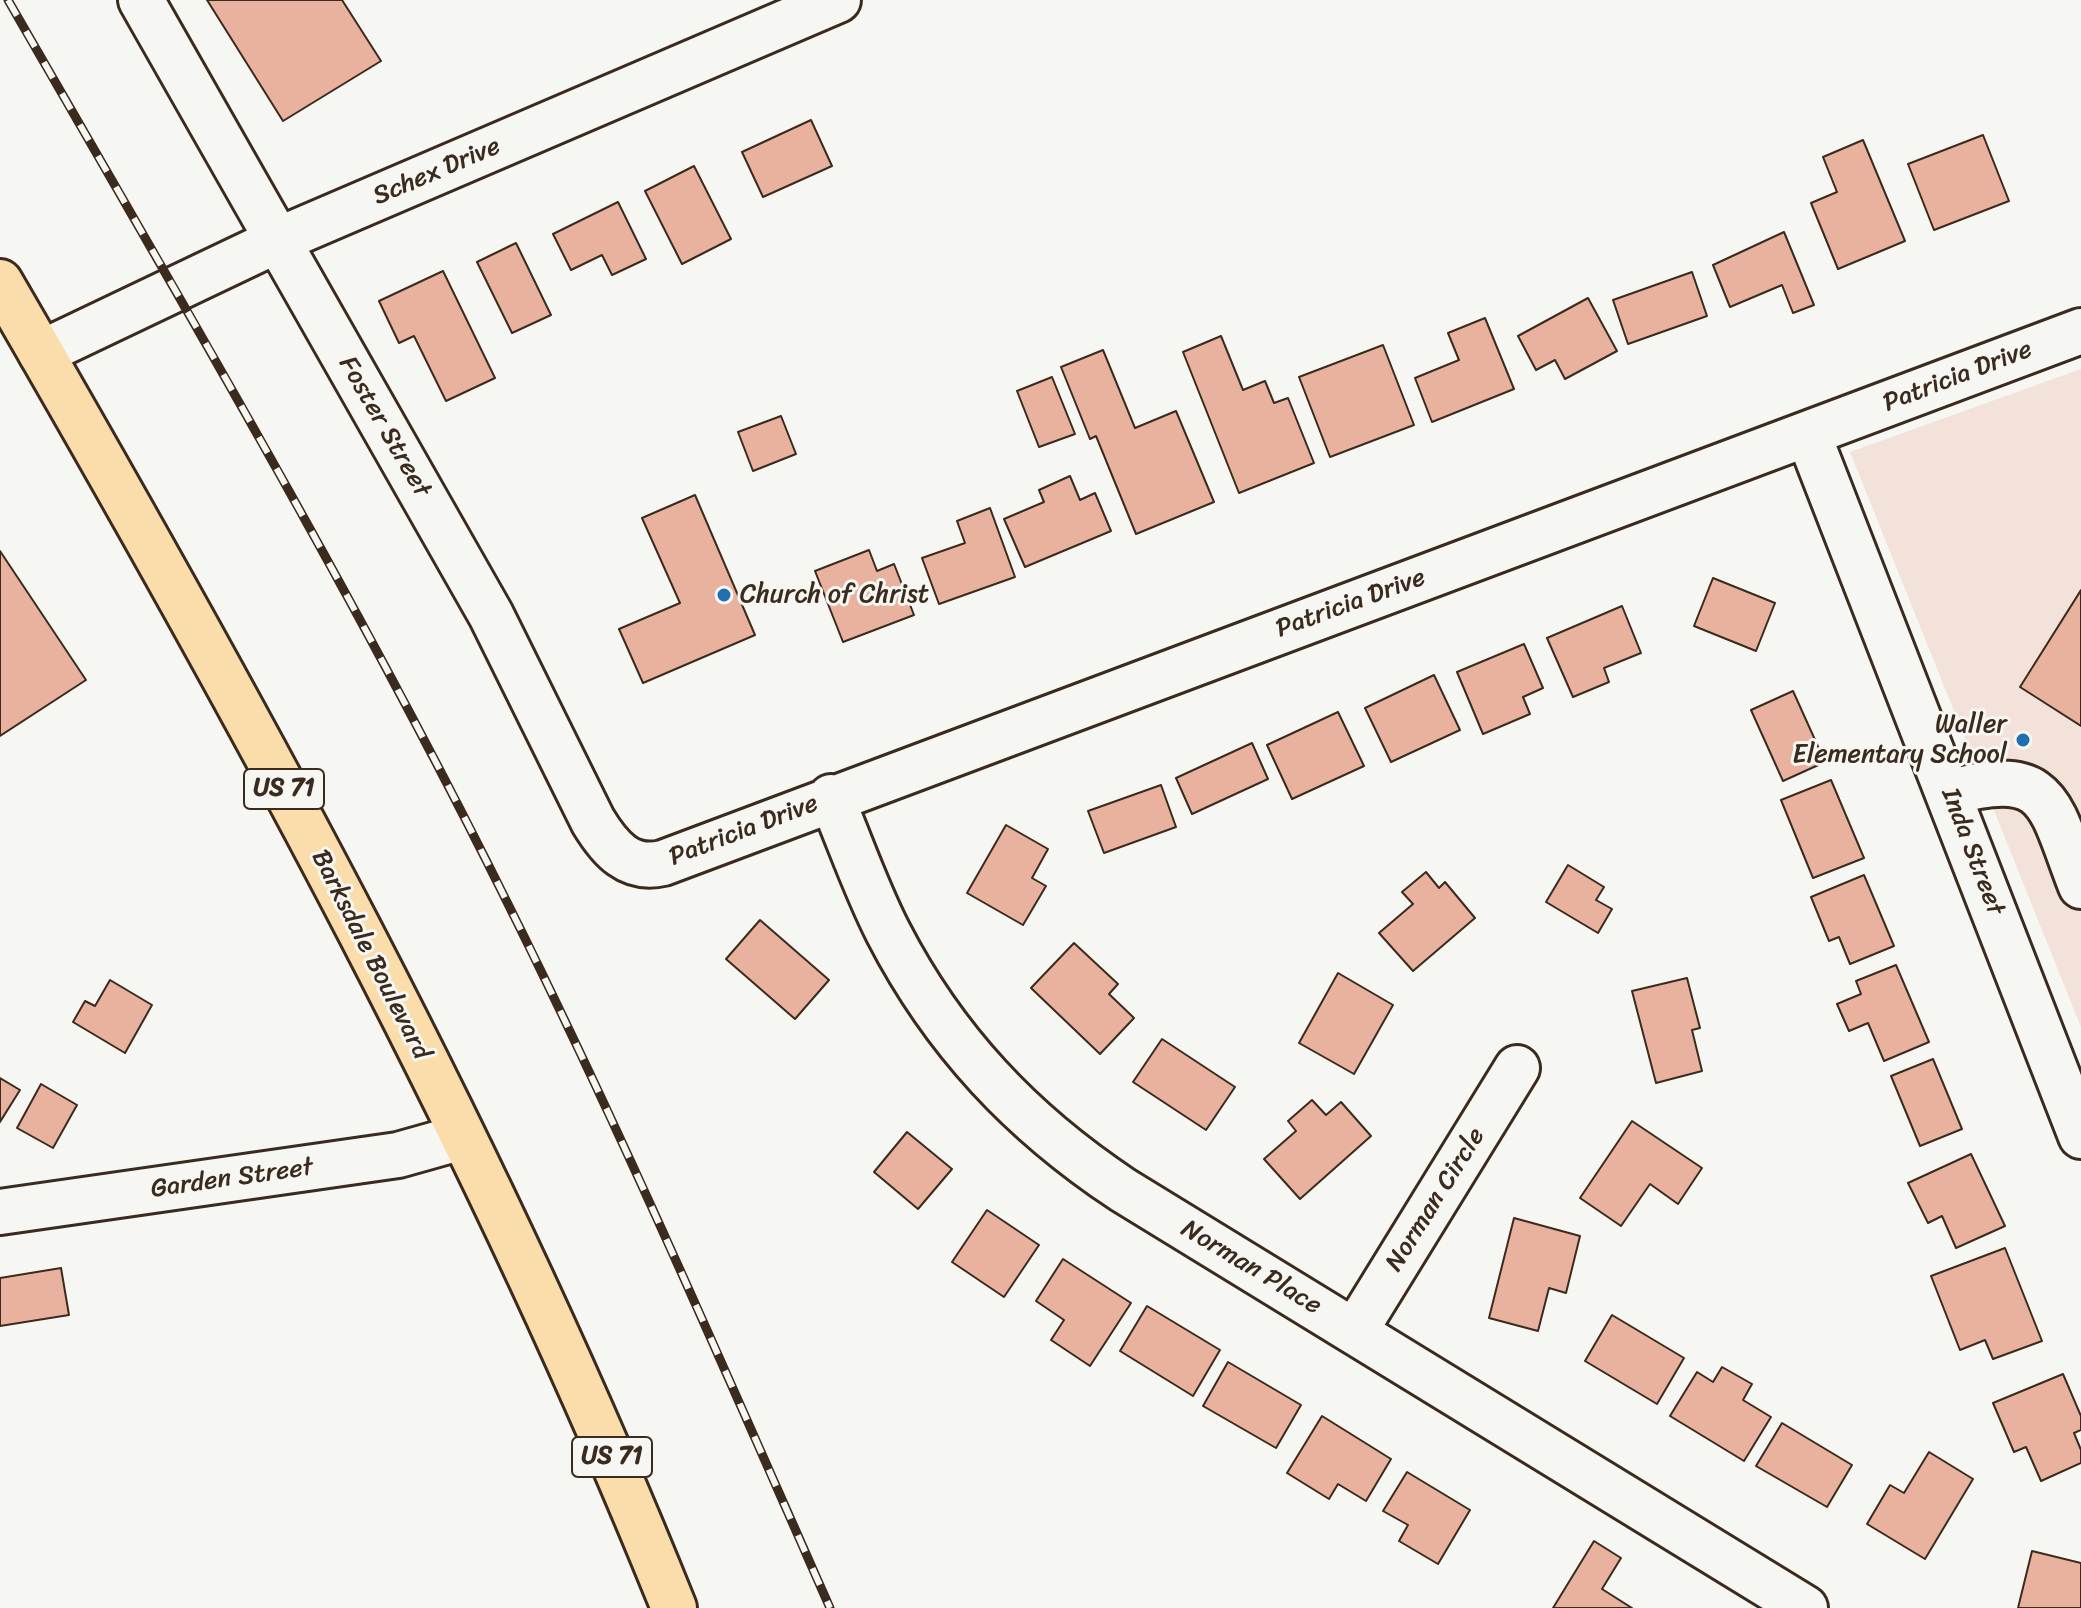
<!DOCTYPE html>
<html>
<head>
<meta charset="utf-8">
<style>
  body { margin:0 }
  canvas { display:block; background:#f6f6f2 }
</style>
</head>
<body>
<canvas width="2081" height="1608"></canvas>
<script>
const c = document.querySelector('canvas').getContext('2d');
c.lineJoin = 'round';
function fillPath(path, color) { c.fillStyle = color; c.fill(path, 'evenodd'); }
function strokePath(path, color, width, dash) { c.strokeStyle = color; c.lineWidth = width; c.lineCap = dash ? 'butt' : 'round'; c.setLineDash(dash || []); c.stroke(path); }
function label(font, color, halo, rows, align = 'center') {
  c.font = font + ' Sriracha,sans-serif'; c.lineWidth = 6; c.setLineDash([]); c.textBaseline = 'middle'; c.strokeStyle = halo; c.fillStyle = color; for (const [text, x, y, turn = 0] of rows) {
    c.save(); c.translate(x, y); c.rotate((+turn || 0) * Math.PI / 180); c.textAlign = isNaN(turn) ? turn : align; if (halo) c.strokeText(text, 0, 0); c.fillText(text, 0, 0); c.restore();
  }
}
fillPath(new Path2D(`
  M 2081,369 L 2081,1027 L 1850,452 Z`), '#f2e2d9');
const building = new Path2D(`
  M 207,0 L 342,0 L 381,61 L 283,121 Z
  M 811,120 L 832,166 L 763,197 L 742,152 Z
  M 1983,135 L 2009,201 L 1934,230 L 1908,164 Z
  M 1863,140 L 1905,241 L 1838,269 L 1811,203 L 1837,192 L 1823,157 Z
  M 694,166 L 731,239 L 682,264 L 645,191 Z
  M 618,202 L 646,259 L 612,275 L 602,255 L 571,270 L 553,234 Z
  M 1784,232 L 1814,305 L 1793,313 L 1782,285 L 1730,307 L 1713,265 Z
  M 516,243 L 551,315 L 512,333 L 477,262 Z
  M 443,271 L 495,378 L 446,401 L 414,336 L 399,343 L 379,301 Z
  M 1692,272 L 1707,316 L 1628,344 L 1613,300 Z
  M 1588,298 L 1617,351 L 1565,379 L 1555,360 L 1536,370 L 1518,336 Z
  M 1485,318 L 1514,389 L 1432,422 L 1415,378 L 1459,360 L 1448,333 Z
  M 1221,336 L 1243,390 L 1265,381 L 1274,403 L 1288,398 L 1314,463 L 1239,493 L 1183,352 Z
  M 1383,345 L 1414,425 L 1330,457 L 1299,377 Z
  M 1103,350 L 1135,428 L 1176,411 L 1214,502 L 1136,534 L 1096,436 L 1090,439 L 1061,367 Z
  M 1052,377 L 1075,434 L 1039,447 L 1017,391 Z
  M 781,416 L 796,454 L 753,471 L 738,432 Z
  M 1070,476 L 1080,500 L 1095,493 L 1111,531 L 1025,567 L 1004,519 L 1044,502 L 1039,490 Z
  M 695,495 L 755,635 L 643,683 L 619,629 L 680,603 L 642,518 Z
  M 990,508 L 1015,577 L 939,604 L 922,558 L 965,543 L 957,521 Z
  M 869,550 L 877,571 L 894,564 L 914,615 L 843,642 L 815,571 Z
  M 0,551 L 86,680 L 0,736 Z
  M 1713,578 L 1775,603 L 1756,651 L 1694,626 Z
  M 2081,590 L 2081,726 L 2020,687 Z
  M 1622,606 L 1641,653 L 1604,668 L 1609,682 L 1573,697 L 1547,638 Z
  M 1524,644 L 1543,688 L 1523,697 L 1530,714 L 1483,734 L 1457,672 Z
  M 1434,675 L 1460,730 L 1391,762 L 1365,708 Z
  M 1793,691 L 1825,762 L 1783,781 L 1751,710 Z
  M 1338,712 L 1364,766 L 1292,799 L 1267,745 Z
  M 1252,743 L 1268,779 L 1192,814 L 1176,778 Z
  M 1831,780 L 1864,858 L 1813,878 L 1781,800 Z
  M 1161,785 L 1176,827 L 1104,853 L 1088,811 Z
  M 1006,825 L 1048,849 L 1032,878 L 1046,886 L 1023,925 L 967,893 Z
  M 1568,865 L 1604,887 L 1596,900 L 1612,909 L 1598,933 L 1546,902 Z
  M 1426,872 L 1439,888 L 1445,882 L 1475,918 L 1413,971 L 1379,933 L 1413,904 L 1402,892 Z
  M 1864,875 L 1894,946 L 1850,964 L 1839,937 L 1829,941 L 1811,897 Z
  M 760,920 L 829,980 L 795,1019 L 726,959 Z
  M 1074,943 L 1118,984 L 1109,994 L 1134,1018 L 1100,1054 L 1031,988 Z
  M 1896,965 L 1929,1042 L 1884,1061 L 1868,1023 L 1849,1031 L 1837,1004 L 1861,994 L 1856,981 Z
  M 1338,973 L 1393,1005 L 1354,1074 L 1299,1043 Z
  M 1687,978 L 1700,1028 L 1692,1030 L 1702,1071 L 1656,1083 L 1632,991 Z
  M 110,980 L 152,1005 L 125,1053 L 73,1022 L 85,1001 L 95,1006 Z
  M 1162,1039 L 1235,1087 L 1206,1130 L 1133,1082 Z
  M 1933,1059 L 1962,1129 L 1920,1146 L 1891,1076 Z
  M 0,1078 L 20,1090 L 0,1122 Z
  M 41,1084 L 77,1105 L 53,1148 L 17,1128 Z
  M 1312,1100 L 1326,1115 L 1341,1102 L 1371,1136 L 1300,1199 L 1264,1159 L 1296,1131 L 1288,1121 Z
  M 1632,1121 L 1702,1168 L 1678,1204 L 1650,1184 L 1621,1226 L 1580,1198 Z
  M 907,1132 L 952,1169 L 918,1209 L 874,1172 Z
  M 1971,1154 L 2005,1226 L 1956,1248 L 1942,1216 L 1928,1223 L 1908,1183 Z
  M 987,1210 L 1039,1245 L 1004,1297 L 952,1262 Z
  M 1514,1218 L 1580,1236 L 1566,1293 L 1549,1288 L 1538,1331 L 1489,1318 Z
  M 2005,1248 L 2042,1341 L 1993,1359 L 1985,1340 L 1960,1350 L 1931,1276 Z
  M 1063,1259 L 1131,1303 L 1090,1366 L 1051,1340 L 1064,1320 L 1036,1301 Z
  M 61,1268 L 69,1315 L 0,1326 L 0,1278 Z
  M 1147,1306 L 1220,1350 L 1193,1396 L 1120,1351 Z
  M 1612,1315 L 1684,1358 L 1657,1404 L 1585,1361 Z
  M 1228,1362 L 1301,1405 L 1276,1448 L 1203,1406 Z
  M 1722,1367 L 1752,1384 L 1743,1400 L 1771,1417 L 1744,1461 L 1670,1416 L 1697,1372 L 1713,1382 Z
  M 2063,1374 L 2081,1416 L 2081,1430 L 2074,1433 L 2081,1450 L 2081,1463 L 2041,1481 L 2026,1447 L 2014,1452 L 1993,1403 Z
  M 1322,1416 L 1391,1459 L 1366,1501 L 1338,1484 L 1329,1499 L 1287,1473 Z
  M 1782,1423 L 1852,1465 L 1827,1507 L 1756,1466 Z
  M 1929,1452 L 1973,1479 L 1925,1559 L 1867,1524 L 1890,1485 L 1904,1493 Z
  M 1407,1472 L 1470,1510 L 1438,1564 L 1399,1541 L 1408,1525 L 1383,1511 Z
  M 1594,1541 L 1621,1558 L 1602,1589 L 1632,1608 L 1553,1608 Z
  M 2032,1551 L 2081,1563 L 2081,1608 L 2018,1608 Z`);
fillPath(building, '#e9b29e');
strokePath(building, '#3b2a1e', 2);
const minor = new Path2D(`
  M 141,0 L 491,615 L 593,821 C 610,849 629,871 663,863 L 2081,331
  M 41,353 L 276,241 L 838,0
  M 1808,434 L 2081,1136
  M 1949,793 C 2051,764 2049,804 2081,886
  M 831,797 C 850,842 866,889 888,932 C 944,1041 1022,1123 1123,1190 L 1805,1608
  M 0,1212 L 398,1155 L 462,1137
  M 1355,1331 L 1517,1068`);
const major = new Path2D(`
  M 0,282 C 249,711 489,1148 674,1608`);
strokePath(minor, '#3b2a1e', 50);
strokePath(major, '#3b2a1e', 50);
strokePath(minor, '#f6f6f2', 44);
strokePath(major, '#fbddab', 44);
const rail = new Path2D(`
  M 8,0 C 180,299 356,597 509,906 C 624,1137 726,1373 830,1608`);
strokePath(rail, '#3b2a1e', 9);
strokePath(rail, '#f6f6f2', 6, [18]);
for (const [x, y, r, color] of [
  [724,595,8,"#1f6fb2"],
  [2023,740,8,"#1f6fb2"]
]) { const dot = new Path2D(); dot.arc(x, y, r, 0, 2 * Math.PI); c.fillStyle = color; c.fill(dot); strokePath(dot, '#f6f6f2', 3); }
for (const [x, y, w] of [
  [284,789,80],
  [612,1457,80]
]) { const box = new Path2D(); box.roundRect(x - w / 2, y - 20, w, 40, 6); c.fillStyle = '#f6f6f2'; c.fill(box); strokePath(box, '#3b2a1e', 2); }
label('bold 24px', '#3b2a1e', null, [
  ["US 71",284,789],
  ["US 71",612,1457]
]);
label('26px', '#3b2a1e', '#f6f6f2', [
  ["Schex Drive",437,172,-23],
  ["Patricia Drive",1958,377,-21],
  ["Foster Street",384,427,60],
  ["Patricia Drive",1351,604,-20],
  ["Patricia Drive",744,831,-21],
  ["Inda Street",1972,852,69],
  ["Barksdale Boulevard",370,955,63],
  ["Garden Street",232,1179,-8],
  ["Norman Circle",1436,1200,-58],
  ["Norman Place",1251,1268,31]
]);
label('26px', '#3b2a1e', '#f6f6f2', [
  ["Church of Christ",740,595],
  ["Waller",2007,725,"right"],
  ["Elementary School",2007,755,"right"]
], 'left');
</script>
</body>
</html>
